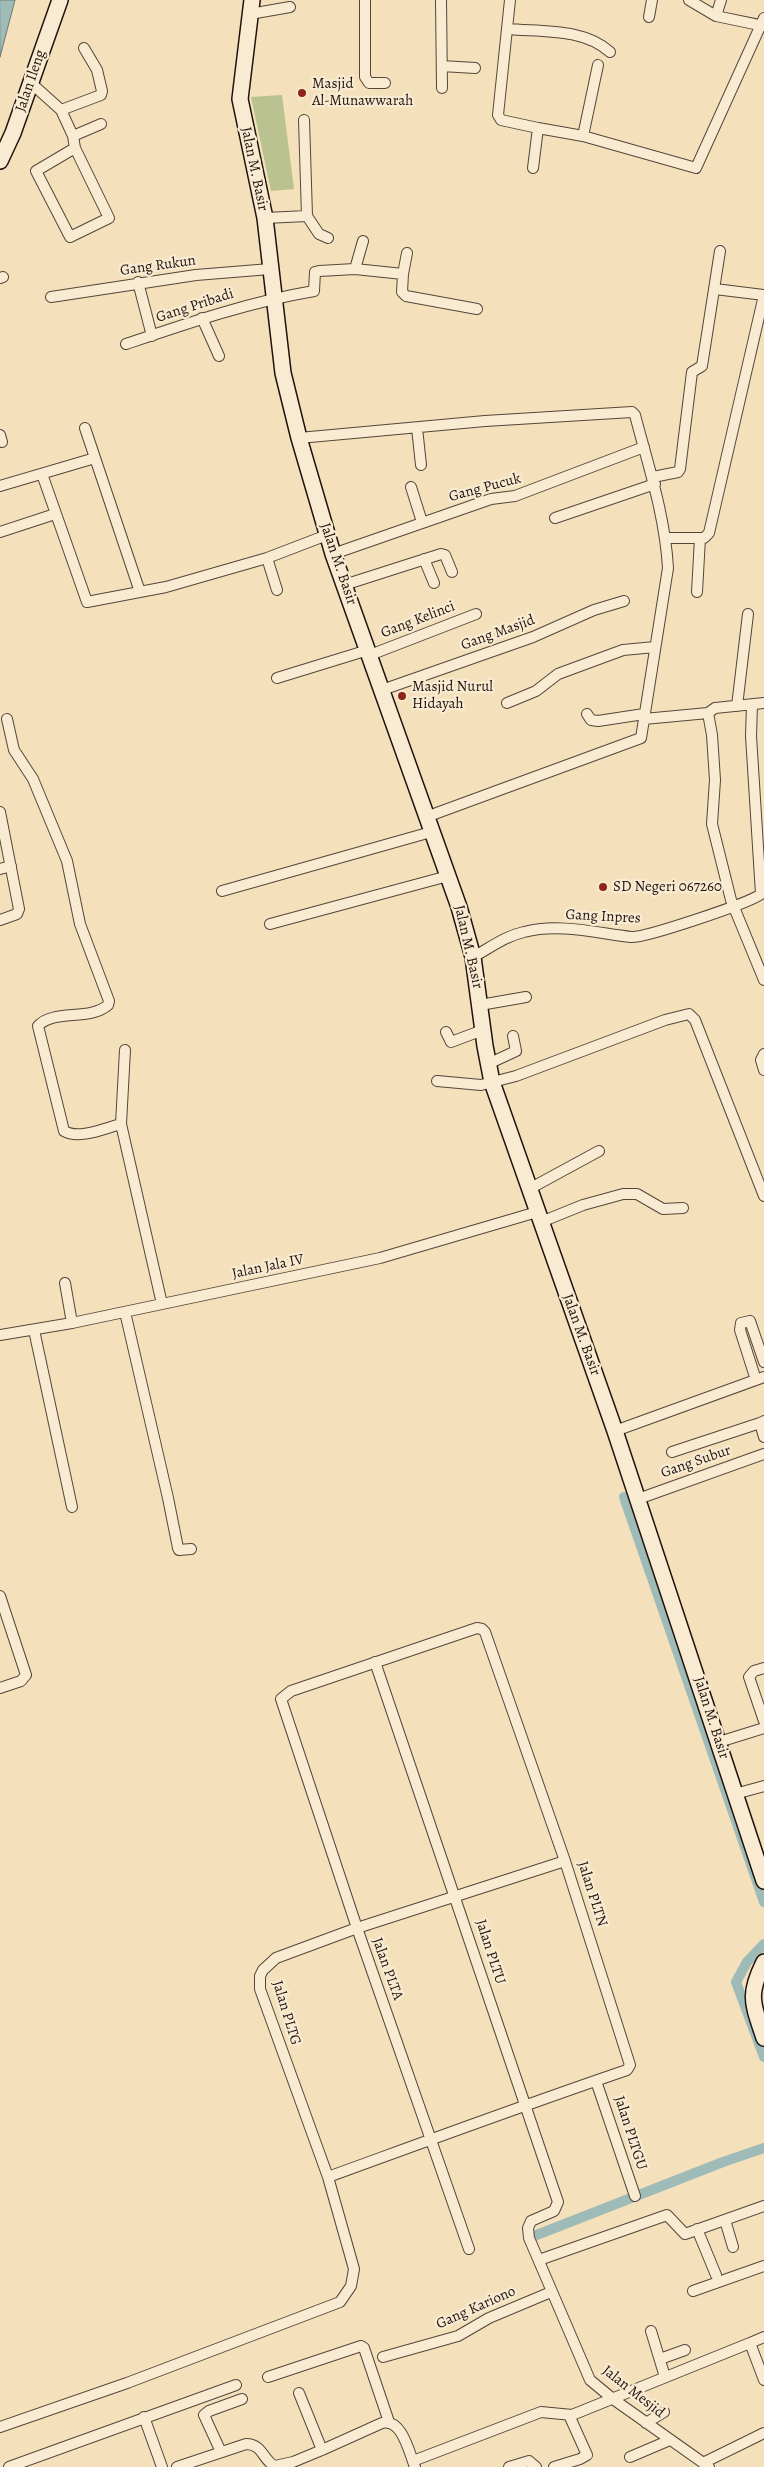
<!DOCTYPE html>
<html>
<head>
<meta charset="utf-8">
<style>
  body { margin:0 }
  canvas { display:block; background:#f4e0ba }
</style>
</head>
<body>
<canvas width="764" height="2467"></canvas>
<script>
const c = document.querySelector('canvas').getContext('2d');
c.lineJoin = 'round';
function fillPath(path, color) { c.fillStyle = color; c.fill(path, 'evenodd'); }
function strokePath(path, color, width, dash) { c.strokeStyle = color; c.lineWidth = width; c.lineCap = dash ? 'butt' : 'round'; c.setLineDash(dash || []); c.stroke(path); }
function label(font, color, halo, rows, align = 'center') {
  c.font = font + ' Alegreya,serif'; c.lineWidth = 4.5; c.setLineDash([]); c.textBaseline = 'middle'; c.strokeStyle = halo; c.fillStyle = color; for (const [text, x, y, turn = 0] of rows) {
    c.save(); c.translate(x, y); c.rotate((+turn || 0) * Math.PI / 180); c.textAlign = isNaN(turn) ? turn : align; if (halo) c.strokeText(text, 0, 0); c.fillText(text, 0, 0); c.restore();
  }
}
fillPath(new Path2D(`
  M 282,95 L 294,189 L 271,191 L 251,97 Z`), '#bac290');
const water = new Path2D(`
  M 0,0 L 15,0 L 0,57 Z`);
fillPath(water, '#9ebbb8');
strokePath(water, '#6c7874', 1);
strokePath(new Path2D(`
  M 624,1497 L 764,1902
  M 764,1944 L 747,1962 L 736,1982 L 764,2057
  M 529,2238 L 723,2162 L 764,2148`), '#9ebbb8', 10);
const street = new Path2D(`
  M 365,0 L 365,77 L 369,83 L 385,83
  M 441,0 L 442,88
  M 510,0 L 498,115 L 501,120 L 538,128
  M 689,0 L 716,16 L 764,26
  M 250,14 L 290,7
  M 716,16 L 721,0
  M 649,17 L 652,0
  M 508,29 C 542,32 583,28 610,52
  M 442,66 L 475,68
  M 31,83 L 61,110 L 101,95 L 102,91 L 97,70 L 84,48
  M 61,110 L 73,136 L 75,148 L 109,218 L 70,237 L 36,171 L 75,148
  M 73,136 L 101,124
  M 583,136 L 598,65
  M 533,168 L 538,128 L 583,136 L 696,168 L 764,18
  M 307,216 L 319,234 L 328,238
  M 265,218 L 307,216 L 304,120
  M 355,269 L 363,241
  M 403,274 L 407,253
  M 0,278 L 3,277
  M 138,282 L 152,336
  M 715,289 L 764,295
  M 51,297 L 196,275 L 270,269
  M 202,318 L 219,356
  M 126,344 C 188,323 249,302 314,291 L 315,272 L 319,271 L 355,269 L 403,274 L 402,292 L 406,296 L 477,309
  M 85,428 L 140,592
  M 417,428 L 421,465
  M 0,435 L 2,442
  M 299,438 L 485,421 L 632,412 L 635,415 C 648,465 665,515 668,568 L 641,738 L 426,817
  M 42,474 L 87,602 L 166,587 L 267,558 L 327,535
  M 653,477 L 678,472 L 680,469 L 692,372 L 702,366 L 720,251
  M 0,486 L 95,458
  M 411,487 L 422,522
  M 555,518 L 655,484
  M 0,532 L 55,514
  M 666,538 L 704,538 L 709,533 L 764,295
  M 333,554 L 491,499 L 515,496 L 644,447
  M 267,558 L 277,590
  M 424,559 L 434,583
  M 344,585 L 441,554 L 445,555 L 452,572
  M 697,592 L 700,538
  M 370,655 L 476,614
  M 277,678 L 368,650
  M 382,690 L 533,637 L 594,610 L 624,601
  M 507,703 L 536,691 L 558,674 L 623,650 L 655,647
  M 737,706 L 748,614
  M 708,713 L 712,735 L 715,780 L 712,824 L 731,900 L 764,980
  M 587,714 L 591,720 L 598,721 L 644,714
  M 7,719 L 14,750 L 33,779 L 67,861 L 80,924 L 109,1001 L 108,1005 C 90,1021 53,1009 38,1026 L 64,1131 C 79,1140 105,1128 121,1124 L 162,1304
  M 644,719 L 708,713 L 715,708 L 764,703
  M 0,812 L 19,909 L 17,914 L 0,920
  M 0,869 L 11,866
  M 222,891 L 431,832
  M 270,924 L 448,876
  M 473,957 C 490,948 505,936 524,932 C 559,923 596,933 631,937 C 645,938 750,903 761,894 L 751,736 L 752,705
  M 480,1005 L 526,997
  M 446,1032 L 451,1042 L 483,1030
  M 764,1054 L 761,1060 L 764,1070
  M 488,1064 L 516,1051 L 513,1036
  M 437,1081 L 481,1085 L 516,1076 L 665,1020 L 689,1014 L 695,1020 L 764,1196
  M 121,1124 L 125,1050
  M 529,1189 L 599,1151
  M 541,1222 L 583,1205 L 623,1194 L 637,1194 L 663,1209 L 683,1208
  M 65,1283 L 72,1323
  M 125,1312 L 168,1498 L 178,1548 L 179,1550 L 191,1549
  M 34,1330 L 72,1507
  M 0,1335 L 72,1323 L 380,1258 L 537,1212
  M 756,1380 L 740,1330 L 741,1323 L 750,1321 L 764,1362
  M 764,1421 L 760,1423 L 764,1437
  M 615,1431 L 764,1377
  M 672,1452 L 760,1423
  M 638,1499 L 764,1454
  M 0,1596 L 26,1675 L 21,1681 L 0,1688
  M 375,1662 L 558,2202 L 554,2211 L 531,2221 L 528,2228 L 529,2238 L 590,2380 L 613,2399 L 709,2467
  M 764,1668 L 754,1671 L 749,1677 L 764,1721
  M 719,1742 L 764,1728
  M 735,1794 L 764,1786
  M 596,2081 L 635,2196
  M 328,2177 C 427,2141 527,2104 627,2070 L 630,2065 L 565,1861 L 485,1632 L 482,1629 L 477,1628 L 291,1691 L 281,1699 L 357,1928 L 469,2249
  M 725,2220 L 733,2247
  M 697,2229 L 716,2275
  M 539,2260 L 667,2215 L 685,2234 L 764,2206
  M 693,2291 L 764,2266
  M 651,2331 L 665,2377
  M 750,2343 L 764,2337
  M 383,2357 L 458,2336 L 489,2318 L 551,2292
  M 660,2359 L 685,2350
  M 268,2377 L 361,2346 L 364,2348 L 389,2422
  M 299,2393 L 322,2450
  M 144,2417 L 162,2467
  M 646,2423 L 664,2412
  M 0,2427 L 127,2383 L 340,2302 L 351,2286 L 354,2269 L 328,2177 L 260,1989 L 260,1976 L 263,1970 L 276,1958 L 357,1928 L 565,1861
  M 221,2452 L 204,2415 L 209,2411 L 242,2399
  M 630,2457 L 670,2440
  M 413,2461 L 541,2412 L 572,2415 L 750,2343 L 764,2380
  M 703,2463 L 764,2433
  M 9,2467 L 236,2385
  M 177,2467 L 246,2444 C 263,2444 263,2461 275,2466 L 293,2462 L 322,2450 L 382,2423 C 402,2418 409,2452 415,2467
  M 509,2467 L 529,2461 L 536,2467
  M 554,2467 L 580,2459 L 587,2455 L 569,2415`);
const secondary = new Path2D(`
  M 252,0 L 240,99 L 265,218 L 283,373 L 299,438 L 333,554 L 459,907 L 473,957 L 485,1046 L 492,1082 L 615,1431 L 764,1881
  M 0,161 L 13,133 L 60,0
  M 764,1962 C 747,1996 753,2004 764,2038`);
strokePath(street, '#55463a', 12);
strokePath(secondary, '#20130f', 18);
strokePath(street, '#f8ebd2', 10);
strokePath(secondary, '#f8ebd2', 15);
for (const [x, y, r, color] of [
  [302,93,5,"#8f2418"],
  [402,696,5,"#8f2418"],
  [603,887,5,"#8f2418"]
]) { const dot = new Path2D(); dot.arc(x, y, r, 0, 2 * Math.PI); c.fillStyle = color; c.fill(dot); strokePath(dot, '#f8ebd2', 2); }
label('15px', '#20130f', '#f8ebd2', [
  ["Jalan Ileng",31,81,-71],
  ["Jalan M. Basir",254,169,78],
  ["Gang Rukun",158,266,-8],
  ["Gang Pribadi",195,306,-18],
  ["Gang Pucuk",485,488,-15],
  ["Jalan M. Basir",338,564,71],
  ["Gang Kelinci",418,620,-21],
  ["Gang Masjid",498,633,-20],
  ["Gang Inpres",603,917,3],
  ["Jalan M. Basir",468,947,77],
  ["Jalan Jala IV",268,1267,-12],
  ["Jalan M. Basir",581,1335,70],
  ["Gang Subur",696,1462,-19],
  ["Jalan M. Basir",711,1718,72],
  ["Jalan PLTN",592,1894,72],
  ["Jalan PLTU",490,1952,72],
  ["Jalan PLTA",387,1969,70],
  ["Jalan PLTG",286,2013,73],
  ["Jalan PLTGU",630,2133,72],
  ["Gang Kariono",476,2308,-24],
  ["Jalan Mesjid",633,2392,38]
]);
label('15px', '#20130f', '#f8ebd2', [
  ["Masjid",312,84],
  ["Al-Munawwarah",312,101],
  ["Masjid Nurul",412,687],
  ["Hidayah",412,704],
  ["SD Negeri 067260",613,887]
], 'left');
</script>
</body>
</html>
